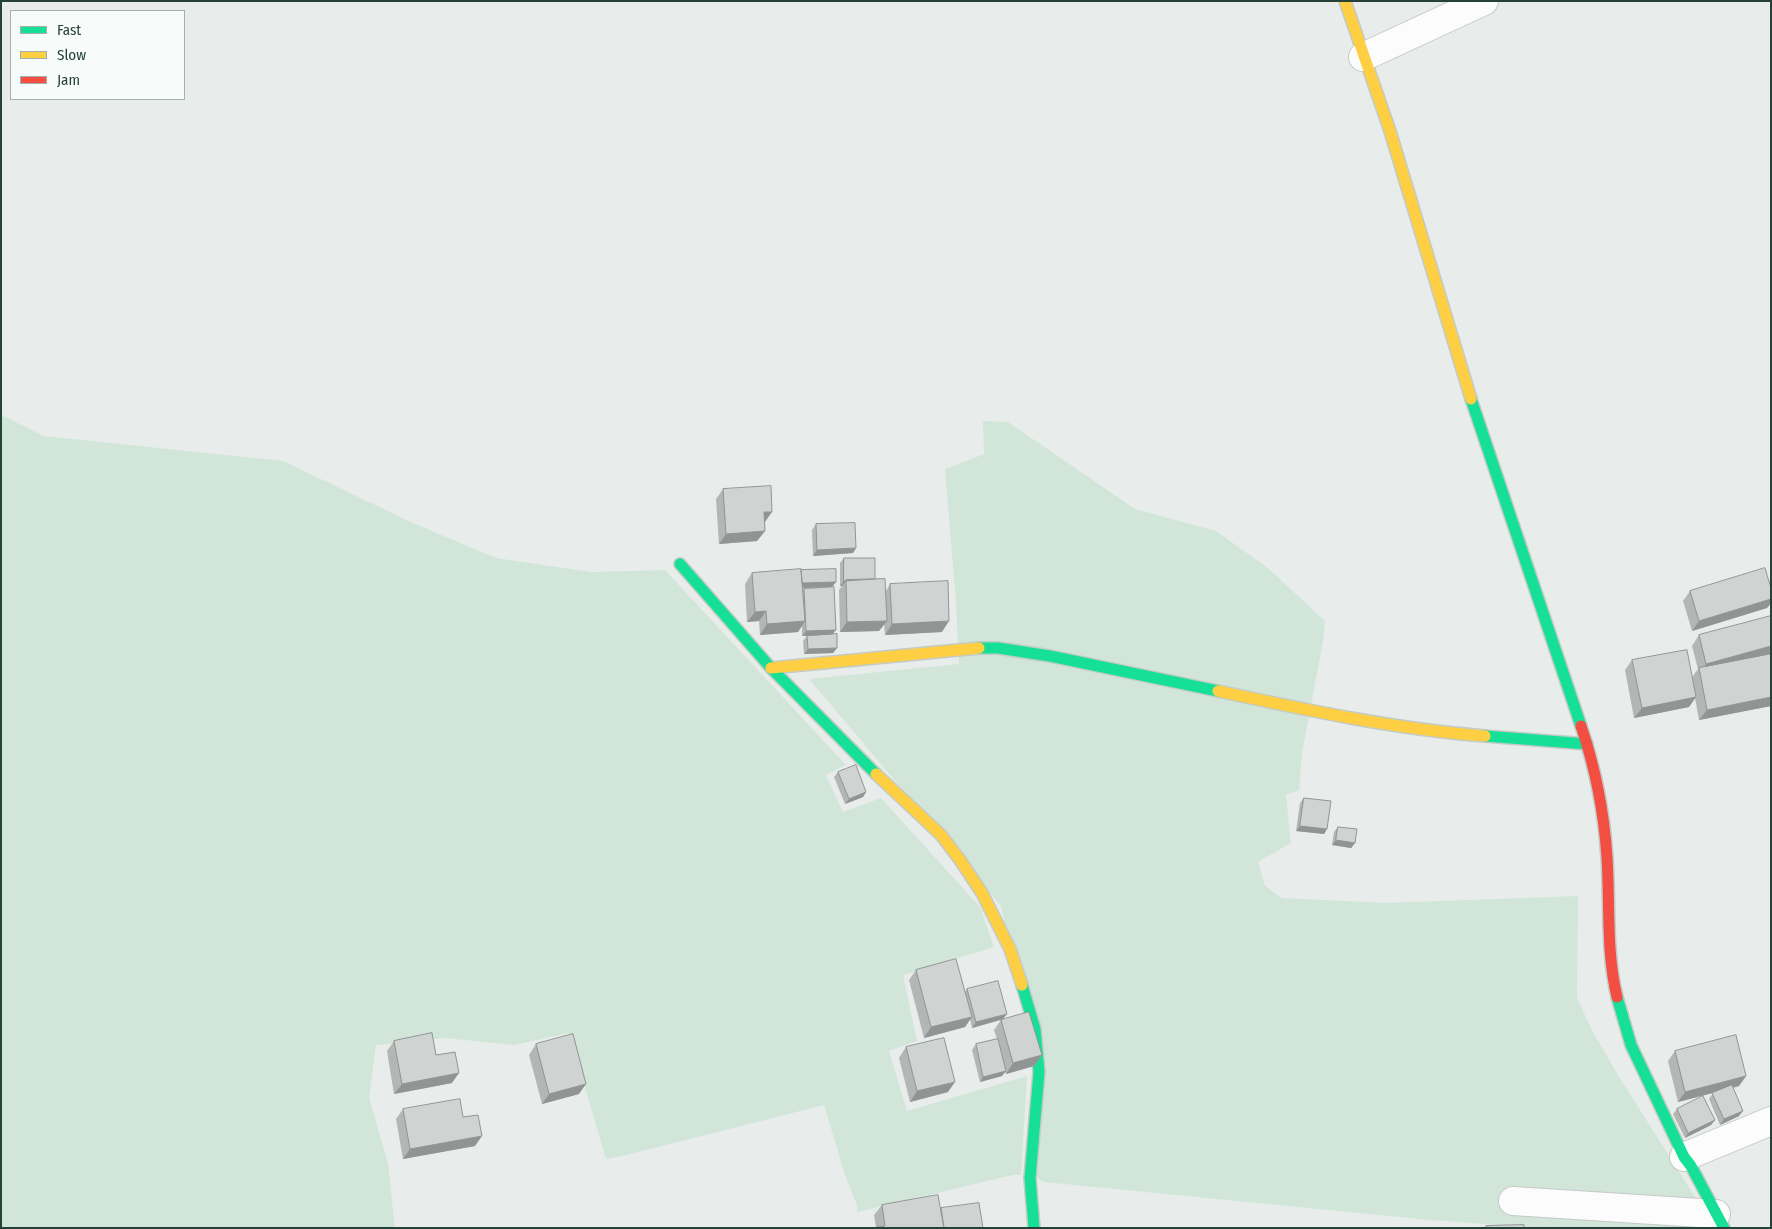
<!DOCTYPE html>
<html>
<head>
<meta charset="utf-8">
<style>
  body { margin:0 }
  #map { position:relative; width:1772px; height:1229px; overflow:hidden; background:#e8edeb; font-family:"Fira Sans Condensed",sans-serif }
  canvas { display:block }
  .frame { position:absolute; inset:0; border:2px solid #24423a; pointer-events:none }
  .legend { position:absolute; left:10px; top:10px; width:175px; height:90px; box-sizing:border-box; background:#f7fbf9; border:1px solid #a3b1ad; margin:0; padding:6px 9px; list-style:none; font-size:15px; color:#24423a }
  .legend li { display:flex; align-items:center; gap:10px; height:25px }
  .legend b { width:25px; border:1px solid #a3b1ad }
</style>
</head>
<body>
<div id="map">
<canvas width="1772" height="1229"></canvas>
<div class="frame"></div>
<ul class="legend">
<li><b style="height:6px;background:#16e098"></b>Fast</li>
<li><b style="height:6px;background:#ffcf43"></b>Slow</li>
<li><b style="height:6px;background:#f24e42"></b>Jam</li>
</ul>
</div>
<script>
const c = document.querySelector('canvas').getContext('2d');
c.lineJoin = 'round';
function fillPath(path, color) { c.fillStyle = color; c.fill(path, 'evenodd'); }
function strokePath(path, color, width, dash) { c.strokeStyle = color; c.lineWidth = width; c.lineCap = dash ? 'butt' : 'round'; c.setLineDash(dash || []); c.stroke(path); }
fillPath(new Path2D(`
  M 1,415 L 44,436 L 283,461 L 413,523 L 496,558 L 591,572 L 665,570 L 846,765 L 826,775 L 843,812 L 881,798 L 980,907 L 994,947 L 903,975 L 917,1041 L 889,1051 L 907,1111 L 1027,1076 L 1021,1175 L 1013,1175 L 857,1212 L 857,1205 L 845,1175 L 824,1105 L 627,1155 L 606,1159 L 569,1033 L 514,1045 L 445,1038 L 376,1045 L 369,1097 L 388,1164 L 395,1228 L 1,1228 Z
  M 983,421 L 1008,422 L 1135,509 L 1216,531 L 1268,568 L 1325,621 L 1323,641 L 1302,753 L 1299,790 L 1286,795 L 1291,843 L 1258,862 L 1265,886 L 1282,898 L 1386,903 L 1578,896 L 1577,998 L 1593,1032 L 1619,1077 L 1715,1228 L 1541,1228 L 1430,1220 L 1044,1182 L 1036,1177 L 1043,1098 L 1001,906 L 809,679 L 959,664 L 956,603 L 945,469 L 984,454 Z`), '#d1e6d8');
const street = new Path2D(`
  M 1363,57 L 1484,1
  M 1684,1157 L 1771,1121
  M 1513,1201 L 1716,1214`);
const fast = new Path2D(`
  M 1471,399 L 1581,726
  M 680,564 L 771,668 L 876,774
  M 979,648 L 998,648 L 1050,656 L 1218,691
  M 1485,736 L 1587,744
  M 1022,985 L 1035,1029 L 1039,1072 L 1030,1178 L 1034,1228
  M 1617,997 L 1631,1045 L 1684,1157 L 1691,1166 L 1724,1228`);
const slow = new Path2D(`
  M 1345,1 L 1390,131 L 1471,399
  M 771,668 L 979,648
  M 1218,691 C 1306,710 1395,729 1485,736
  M 876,774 L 941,835 L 960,860 L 982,893 L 1010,949 L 1022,985`);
const jam = new Path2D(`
  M 1581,726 C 1595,767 1604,813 1607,857 C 1610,904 1606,951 1617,997`);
strokePath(street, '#c5cac8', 30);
strokePath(fast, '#c3cbc8', 14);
strokePath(slow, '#c3cbc8', 14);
strokePath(jam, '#c3cbc8', 14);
strokePath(street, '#fcfcfc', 28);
strokePath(fast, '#16e098', 11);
strokePath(slow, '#ffcf43', 11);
strokePath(jam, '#f24e42', 11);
fillPath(new Path2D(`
  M 723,489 L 765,522 L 764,522 L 765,531 L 757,541 L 719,544 L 716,499 Z
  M 816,524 L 856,548 L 853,553 L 813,556 L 812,530 Z
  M 844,558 L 875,579 L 886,591 L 890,584 L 942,632 L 885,635 L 884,624 L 879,631 L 840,632 L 839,590 L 842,586 L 840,586 L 840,563 Z
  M 801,571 L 836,582 L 832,587 L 833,634 L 837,648 L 833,653 L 804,654 L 803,641 L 807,636 L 802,636 L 802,626 L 798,632 L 760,635 L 759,621 L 747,622 L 745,584 L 752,573 ZM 829,587 L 804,589 L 802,590 L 802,588 Z
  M 1771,588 L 1771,603 L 1767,608 L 1692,631 L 1683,601 L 1690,591 Z
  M 1699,635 L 1771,706 L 1699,720 L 1695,698 L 1689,707 L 1634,718 L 1625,670 L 1632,660 L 1692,677 L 1698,669 L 1692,646 Z
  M 838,772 L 866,792 L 863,797 L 845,804 L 834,777 Z
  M 1304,798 L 1327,829 L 1324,834 L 1296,831 L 1300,803 Z
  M 1338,827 L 1355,843 L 1351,848 L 1332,845 L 1334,832 Z
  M 916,970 L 965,992 L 967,989 L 1003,1019 L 1042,1055 L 1034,1066 L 1006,1074 L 1005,1072 L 1002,1076 L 980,1082 L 972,1050 L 976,1044 L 997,1039 L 994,1030 L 1001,1020 L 972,1028 L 970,1019 L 965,1027 L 924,1038 L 909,980 Z
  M 394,1041 L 436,1055 L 452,1083 L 394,1094 L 387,1051 Z
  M 536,1044 L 579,1094 L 542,1104 L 529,1055 Z
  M 906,1047 L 948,1092 L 910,1102 L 899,1058 Z
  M 1675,1051 L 1746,1076 L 1739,1086 L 1733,1088 L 1739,1116 L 1720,1125 L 1709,1099 L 1713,1093 L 1678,1102 L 1668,1061 Z
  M 403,1109 L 463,1117 L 475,1146 L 403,1159 L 396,1119 Z
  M 1677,1109 L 1715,1120 L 1711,1125 L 1685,1138 L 1673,1114 Z
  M 882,1205 L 941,1208 L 983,1228 L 876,1227 L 874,1215 Z`), '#b2b6b5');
fillPath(new Path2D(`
  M 764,512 L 772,512 L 765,522 L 756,523 Z
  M 765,531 L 757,541 L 719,544 L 726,534 Z
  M 856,548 L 853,553 L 813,556 L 817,550 Z
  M 844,581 L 846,581 L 842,586 L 840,586 Z
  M 836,582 L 832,587 L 798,588 L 802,583 Z
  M 1771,599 L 1771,603 L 1767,608 L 1692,631 L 1699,621 Z
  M 766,611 L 759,621 L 747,622 L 755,612 Z
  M 805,621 L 798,632 L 760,635 L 767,624 Z
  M 887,621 L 879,631 L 840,632 L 847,622 Z
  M 949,621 L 942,632 L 885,635 L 892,624 Z
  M 836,630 L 832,635 L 802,636 L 806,631 Z
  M 1771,646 L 1771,654 L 1699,674 L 1706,664 Z
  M 837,648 L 833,653 L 804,654 L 808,649 Z
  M 1696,697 L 1689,707 L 1634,718 L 1642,708 Z
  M 1771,697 L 1771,706 L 1699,720 L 1707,710 Z
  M 866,792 L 863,797 L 845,804 L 849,799 Z
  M 1300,826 L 1327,829 L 1324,834 L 1296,831 Z
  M 1336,840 L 1355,843 L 1351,848 L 1332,845 Z
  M 1007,1014 L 1003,1019 L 972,1028 L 976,1022 Z
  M 972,1017 L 965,1027 L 924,1038 L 931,1027 Z
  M 1042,1055 L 1034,1066 L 1006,1074 L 1013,1063 Z
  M 1006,1071 L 1002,1076 L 980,1082 L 983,1077 Z
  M 459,1073 L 452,1083 L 394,1094 L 402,1084 Z
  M 1746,1076 L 1739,1086 L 1678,1102 L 1685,1092 Z
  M 955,1082 L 948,1092 L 910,1102 L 917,1091 Z
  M 586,1084 L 579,1094 L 542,1104 L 549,1094 Z
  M 1743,1111 L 1739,1116 L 1720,1125 L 1724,1119 Z
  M 1715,1120 L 1711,1125 L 1685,1138 L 1688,1133 Z
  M 482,1136 L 475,1146 L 403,1159 L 410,1149 Z`), '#919493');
const building = new Path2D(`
  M 771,486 L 772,512 L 764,512 L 765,531 L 726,534 L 723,489 Z
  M 855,523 L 856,548 L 817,550 L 816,524 Z
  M 844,558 L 875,558 L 875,579 L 844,581 Z
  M 1765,568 L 1771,588 L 1771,599 L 1699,621 L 1690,591 Z
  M 801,569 L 805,621 L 767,624 L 766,611 L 755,612 L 752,573 Z
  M 836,569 L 836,582 L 802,583 L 801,570 Z
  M 885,579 L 887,621 L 847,622 L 846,580 Z
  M 948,581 L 949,621 L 892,624 L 890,584 Z
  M 834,587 L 836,630 L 806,631 L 804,589 Z
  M 1771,616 L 1771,646 L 1706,664 L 1699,635 Z
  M 837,634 L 837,648 L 808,649 L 807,636 Z
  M 1687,650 L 1696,697 L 1642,708 L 1632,660 Z
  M 1771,654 L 1771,697 L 1707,710 L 1699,668 Z
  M 856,765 L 866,792 L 849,799 L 838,772 Z
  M 1304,798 L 1331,801 L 1327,829 L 1300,826 Z
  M 1338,827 L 1357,829 L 1355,843 L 1336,840 Z
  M 956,959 L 972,1017 L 931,1027 L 916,970 Z
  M 998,981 L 1007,1014 L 976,1022 L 967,989 Z
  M 1029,1012 L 1042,1055 L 1013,1063 L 1001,1020 Z
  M 432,1033 L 436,1055 L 455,1052 L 459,1073 L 402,1084 L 394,1041 Z
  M 573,1034 L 586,1084 L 549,1094 L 536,1044 Z
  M 1736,1035 L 1746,1076 L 1685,1092 L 1675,1051 Z
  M 944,1038 L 955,1082 L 917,1091 L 906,1047 Z
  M 998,1039 L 1006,1071 L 983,1077 L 976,1044 Z
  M 1732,1085 L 1743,1111 L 1724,1119 L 1712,1093 Z
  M 1703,1096 L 1715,1120 L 1688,1133 L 1677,1109 Z
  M 460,1099 L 463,1117 L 478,1115 L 482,1136 L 410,1149 L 403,1109 Z
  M 938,1195 L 944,1228 L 873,1228 L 885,1226 L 882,1205 Z
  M 979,1203 L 983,1228 L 944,1228 L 941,1208 Z
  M 1524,1225 L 1524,1228 L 1486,1228 L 1486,1226 Z`);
fillPath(building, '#cfd4d2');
strokePath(building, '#919493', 1);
</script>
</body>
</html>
